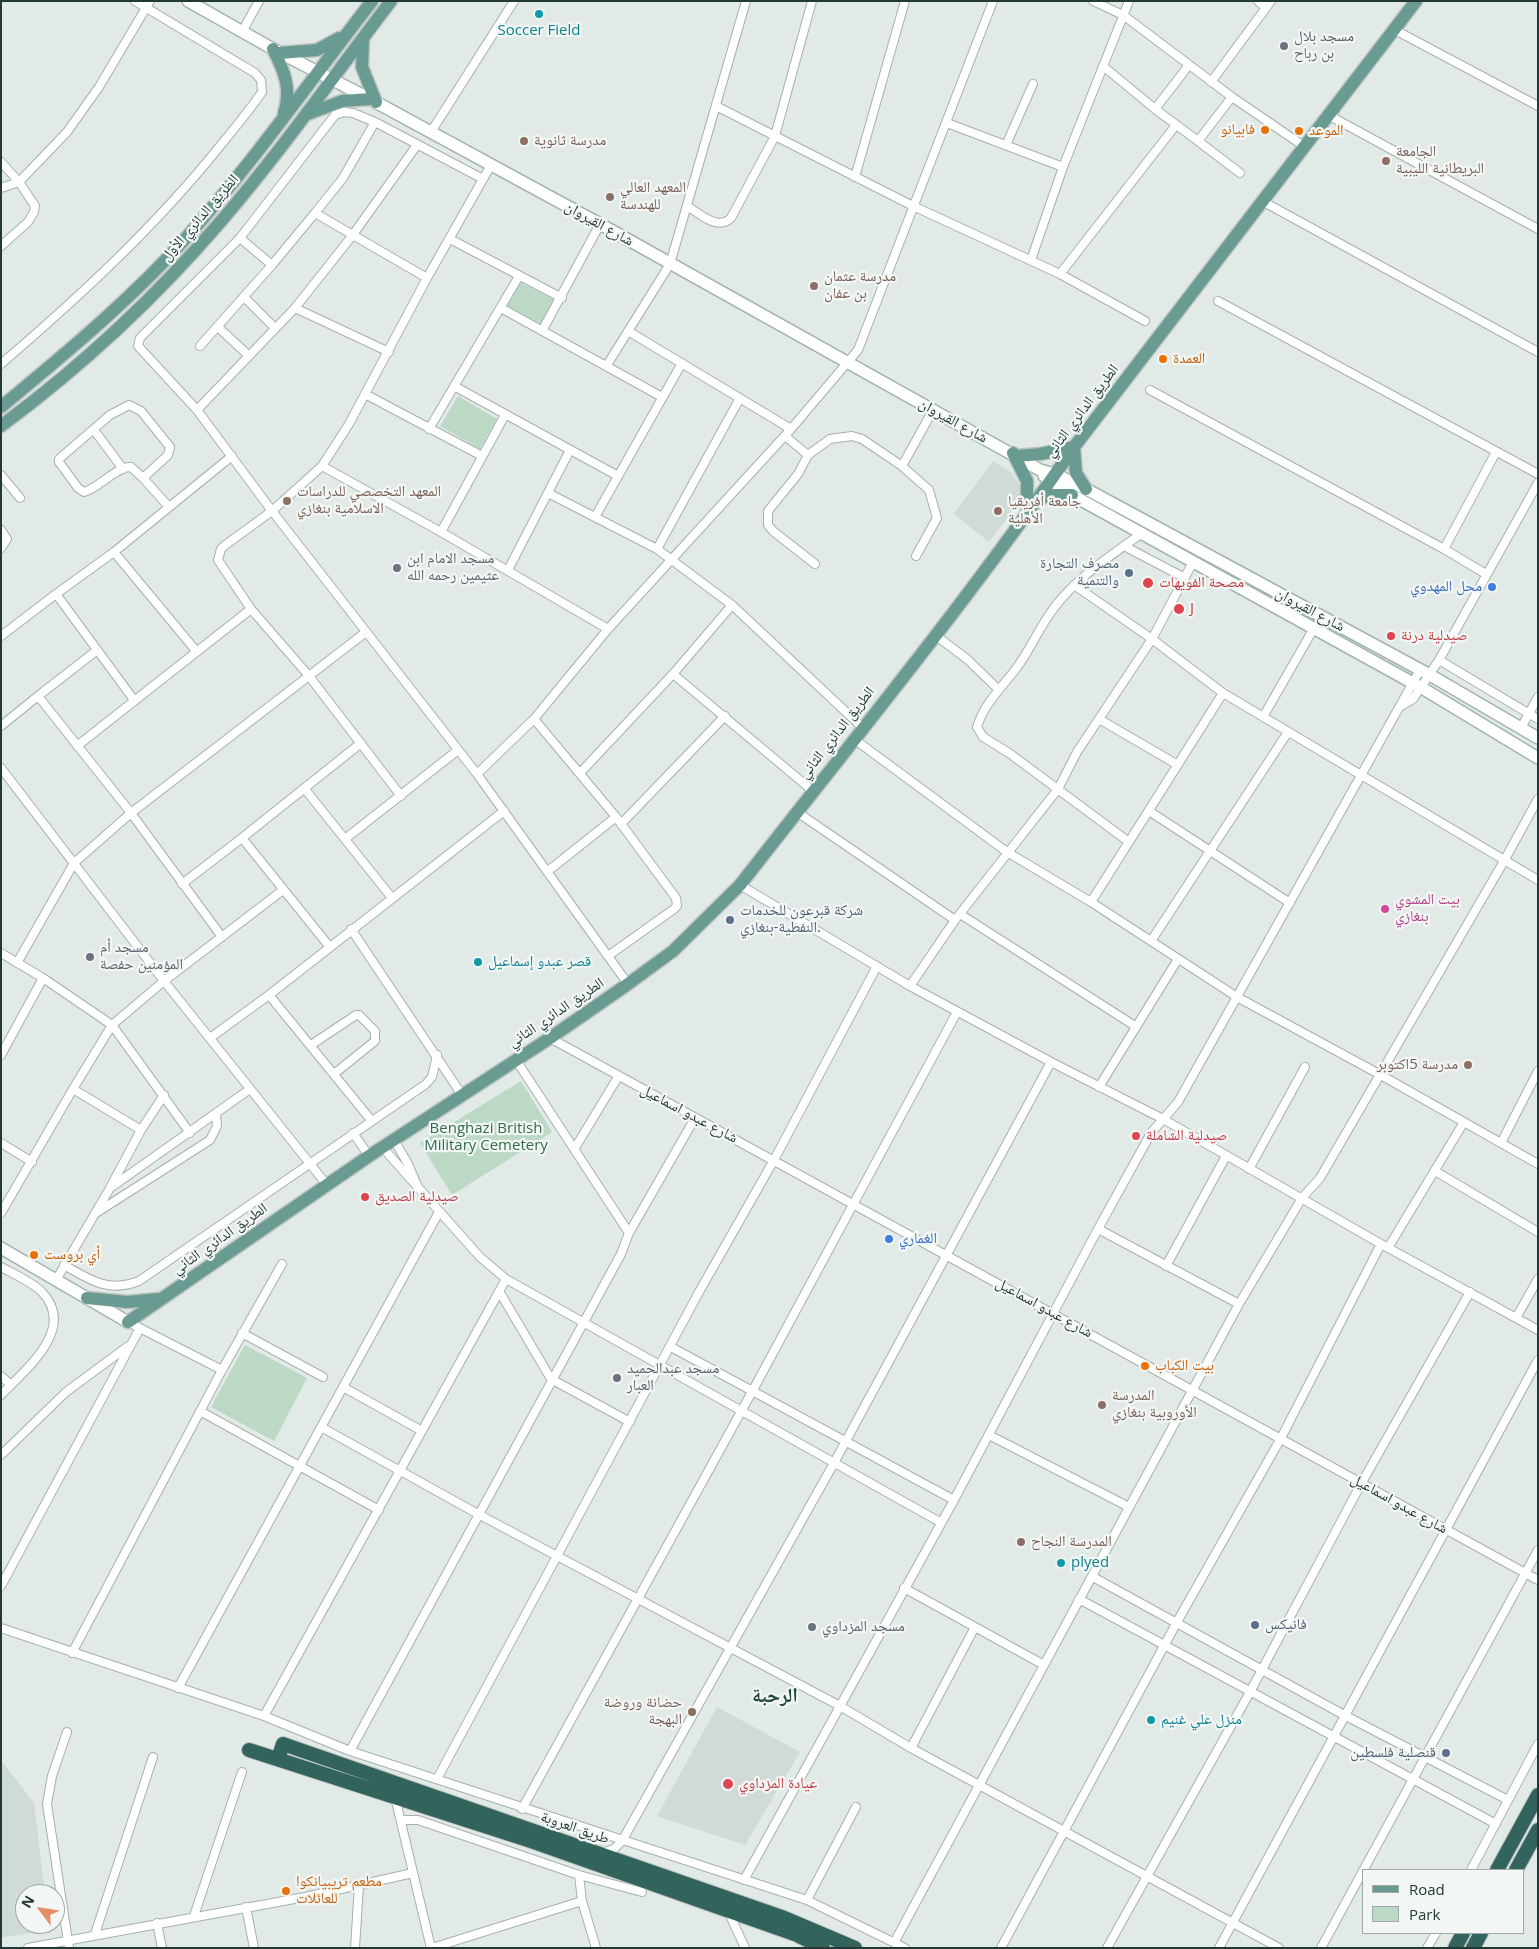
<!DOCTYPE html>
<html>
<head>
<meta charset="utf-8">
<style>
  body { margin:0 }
  #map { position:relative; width:1539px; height:1949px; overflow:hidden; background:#e1eae7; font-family:"Open Sans",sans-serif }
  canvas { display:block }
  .frame { position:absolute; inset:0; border:2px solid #233935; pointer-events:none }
  .legend { position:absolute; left:1362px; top:1869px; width:162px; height:65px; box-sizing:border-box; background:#f2f7f5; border:1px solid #9faba8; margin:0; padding:6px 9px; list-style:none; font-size:15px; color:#233935 }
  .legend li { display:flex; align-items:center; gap:10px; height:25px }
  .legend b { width:25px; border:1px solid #9faba8 }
  .north { position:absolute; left:15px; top:1884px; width:50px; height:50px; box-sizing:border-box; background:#f2f7f5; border:1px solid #9faba8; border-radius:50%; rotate:301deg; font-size:14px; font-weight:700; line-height:20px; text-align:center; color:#233935 }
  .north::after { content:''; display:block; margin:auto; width:18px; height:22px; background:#e48d66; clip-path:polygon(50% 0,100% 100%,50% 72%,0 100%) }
</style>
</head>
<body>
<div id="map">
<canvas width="1539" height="1949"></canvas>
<div class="frame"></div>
<ul class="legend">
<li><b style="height:6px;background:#6a9b92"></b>Road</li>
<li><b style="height:14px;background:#bcd9c6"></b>Park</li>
</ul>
<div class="north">N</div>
</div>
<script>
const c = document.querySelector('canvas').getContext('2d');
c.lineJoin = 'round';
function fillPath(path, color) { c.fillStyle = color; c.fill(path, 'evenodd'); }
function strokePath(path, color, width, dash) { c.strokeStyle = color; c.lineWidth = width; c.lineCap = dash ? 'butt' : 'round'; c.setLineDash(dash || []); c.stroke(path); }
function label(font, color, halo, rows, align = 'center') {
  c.font = font + ' "Open Sans","Noto Naskh Arabic",sans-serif'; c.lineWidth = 4.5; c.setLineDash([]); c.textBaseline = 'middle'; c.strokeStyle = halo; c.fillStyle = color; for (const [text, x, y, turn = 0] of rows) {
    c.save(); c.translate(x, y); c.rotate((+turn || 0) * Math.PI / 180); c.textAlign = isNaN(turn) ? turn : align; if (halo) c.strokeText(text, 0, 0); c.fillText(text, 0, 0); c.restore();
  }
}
fillPath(new Path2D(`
  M 993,461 L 1011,472 L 1022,489 L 1020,501 L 989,542 L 954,514 Z
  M 717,1707 L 800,1752 L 745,1845 L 657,1816 Z
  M 1,1760 L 34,1803 L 45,1894 L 25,1894 L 25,1924 L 49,1924 L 50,1930 L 1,1938 Z`), '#d0dad6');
fillPath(new Path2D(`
  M 520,282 L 554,300 L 541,324 L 507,306 Z
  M 458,396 L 497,419 L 480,449 L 440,426 Z
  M 521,1081 L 552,1132 L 452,1195 L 420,1143 Z
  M 245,1345 L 307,1378 L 274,1441 L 211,1407 Z`), '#bcd9c6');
const street = new Path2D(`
  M 1093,1 L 1123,15 L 1232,97 L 1305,147
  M 1258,1 L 1266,8
  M 1395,30 L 1538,106
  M 242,32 L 259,1
  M 1189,65 L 1155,109 L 1198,141 L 1232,97
  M 1103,66 L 1155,109
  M 1211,82 L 1271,1
  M 716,106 L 911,205 L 1060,274 L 1145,321
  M 1330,116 L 1538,229
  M 375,122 L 343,178 L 315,213 L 427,278
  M 947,123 L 1063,167
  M 431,132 L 514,1
  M 1198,141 L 1240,173
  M 1006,145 L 1033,84
  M 1,162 L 19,182 L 35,206 L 34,212 L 28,222 L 1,246
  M 855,177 L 905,1
  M 483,179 L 375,122 L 353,113 L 344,112 L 335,115 L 240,238 L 140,338 L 138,346 L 197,410 L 272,511 L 477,774 L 628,984
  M 1,188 L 19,182 L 67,132 L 99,87 L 150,1
  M 1262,201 L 1538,352
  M 687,206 C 700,214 718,231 731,218 L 775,136 L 812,1
  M 240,238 L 272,265
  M 450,239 L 562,298
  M 1031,260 L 1063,167 L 1129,1
  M 1060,274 L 1176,125
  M 244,297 L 275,328
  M 1218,301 L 1538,474
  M 295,308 L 389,352
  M 501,308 L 662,397
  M 218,327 L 249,356
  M 542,331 L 600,224
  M 628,331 L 791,429
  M 200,346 L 272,265 L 315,213
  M 1,364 C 79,297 155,227 220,146 C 234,129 249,111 262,92 L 261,80 L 255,73 L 135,1
  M 607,365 L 670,264 L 746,1
  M 454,386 L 618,476
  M 1150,390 L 1444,549 L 1486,574
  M 365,394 L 482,456
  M 197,410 L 295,308 L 352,236 L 417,145
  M 429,429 L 519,276
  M 94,430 L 123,469
  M 785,436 L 808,455
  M 322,466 L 441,532 L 608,629
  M 902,466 L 933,410
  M 1,475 L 20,498
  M 143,478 L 168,455 L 170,447 L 141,411 L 129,405 L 110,415 L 59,459 L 59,462 L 78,488 L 84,492 C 99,488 117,466 131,467 L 143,478 L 169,507
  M 548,493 L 657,549 L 732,605 L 862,727
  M 595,517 L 682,363
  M 1,530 L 7,539 L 1,548
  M 441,532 L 505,415
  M 1124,546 L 1185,578
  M 657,549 L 740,398
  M 1444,549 L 1496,452
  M 114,552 L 197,652
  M 815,564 L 773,531 L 768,525 L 768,511 L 798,474 L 808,455 L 830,439 L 852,436 L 862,439 L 902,466 L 929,490 L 937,518 L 916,556
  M 508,570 L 570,450
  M 1074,585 L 1152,639 L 1223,693 L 1538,880
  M 56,594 L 114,552 L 232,456
  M 251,609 L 309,676 L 401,796
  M 935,635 L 967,659 L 998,689
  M 1,636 L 56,594 L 134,700
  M 1439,660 L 1538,719
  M 673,674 L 813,791
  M 38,696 L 96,651
  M 1401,706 L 1413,699 L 1439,660 L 1538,483
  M 1263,717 L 1314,628
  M 534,719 L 616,817 L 676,898 L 677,906 L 674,909 L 608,956
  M 1099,719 L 1178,765
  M 1,726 L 38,696 L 131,813 L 222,937
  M 1521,728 L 1538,697
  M 854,739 L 1007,852 L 1091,902 L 1237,997 L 1379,1074 L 1538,1164
  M 77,746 L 251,609 L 218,560 L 221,549 L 224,546 L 272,511 L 322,466 L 349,424 L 427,278 L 491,165
  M 1,768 L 164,981 L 327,1185
  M 580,773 L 673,674 L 732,605
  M 477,774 L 534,719 L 608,629 L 791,429 L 858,350 L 993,1
  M 304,788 L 392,898
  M 1149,811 L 1290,903
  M 797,812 L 955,920
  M 621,824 L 725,716
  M 345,839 L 458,750
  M 1129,842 L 1009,753 L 983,737 L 977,727 C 984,704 1001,688 1015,670 C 1030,651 1039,627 1054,608 C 1077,577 1111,556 1142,533
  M 548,871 L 616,817
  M 182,884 L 242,838
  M 740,885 L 910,986 L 1051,1062 L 1163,1119 L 1381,1244 L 1538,1330
  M 1091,902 L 1223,693
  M 960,914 L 1135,1026
  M 351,929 L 462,1095
  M 1151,941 L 1288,732
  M 329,946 L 242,838 L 361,743
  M 1,953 L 43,978 L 112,1025 L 190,1133
  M 17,963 L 74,863 L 131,813 L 366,632
  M 910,986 L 955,920 L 1058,789 L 1077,752 L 1152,639 L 1193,562
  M 269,995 L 371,1120
  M 210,1038 L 269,995 L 504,811
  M 550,1038 L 1538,1580
  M 311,1045 L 356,1015 L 359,1015 L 375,1031 L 375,1041 L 334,1074
  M 1,1055 L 43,978
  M 516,1060 L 629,1233
  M 1099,1087 L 1178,959
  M 73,1089 L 141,1130
  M 353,1133 L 369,1156
  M 394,1140 L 408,1164 L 417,1185
  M 1,1143 L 32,1162
  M 1501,1143 L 1538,1071
  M 383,1148 L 480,1257 L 506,1279 L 940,1522
  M 575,1148 L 618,1077
  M 1249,1169 L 1305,1067
  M 1435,1171 L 1538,1232
  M 113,1186 L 250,1089
  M 1,1213 L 73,1089 L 112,1025 L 164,981 L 283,890
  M 96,1213 L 210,1140 L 217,1126 L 216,1114
  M 1098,1229 L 1239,1304
  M 1388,1248 L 1464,1122
  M 64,1265 C 90,1280 108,1293 139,1281 L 426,1084 L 432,1077 L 437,1055
  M 1166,1266 L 1226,1156
  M 1,1267 C 14,1274 30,1281 41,1291 C 78,1328 26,1369 1,1395
  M 56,1280 L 110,1188 L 141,1130 L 164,1095
  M 499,1291 L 551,1379 L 630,1422
  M 1516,1318 L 1538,1279
  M 128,1322 L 222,1370
  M 242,1333 L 323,1377
  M 671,1347 L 954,1500
  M 1,1376 L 11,1385
  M 343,1387 L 422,1431
  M 200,1411 L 379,1510
  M 321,1427 L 478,1514 L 840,1706 L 911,1748 L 1279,1948
  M 989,1435 L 1129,1507
  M 1,1455 L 66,1392 L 127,1347
  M 1093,1577 L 1344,1715 L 1508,1800
  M 1,1586 L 140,1328
  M 904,1588 L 1044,1665
  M 1079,1599 L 1496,1824
  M 1,1628 L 264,1716 L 350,1751 L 807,1900 L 905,1948
  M 72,1653 L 222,1370 L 282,1264
  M 178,1688 L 439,1212
  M 264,1716 L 506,1279
  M 67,1732 L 52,1776 L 47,1804 L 69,1948
  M 911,1748 L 975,1627
  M 350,1751 L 621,1254 L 629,1233 L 695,1118
  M 437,1779 L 699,1292 L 774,1160 L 877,966
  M 395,1797 L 431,1948
  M 522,1809 L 753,1390 L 957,1012
  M 401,1820 L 418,1820 L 579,1875 L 642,1892
  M 601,1853 L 614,1849 L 622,1841 L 834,1463 L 1051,1062
  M 1471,1870 L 1538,1744
  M 579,1875 L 582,1901 L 596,1948
  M 744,1880 L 954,1500 L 1098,1229 L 1151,1133 L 1178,1102 L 1420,670
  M 807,1900 L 856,1807
  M 246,1907 L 254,1948
  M 728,1911 L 745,1948
  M 194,1916 L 242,1772
  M 157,1923 L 162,1948
  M 95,1934 L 153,1757
  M 895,1941 L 1239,1304 L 1302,1198 L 1320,1178 L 1504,861 L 1538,799
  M 28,1948 L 305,1897 L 413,1873
  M 355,1948 L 359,1885
  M 432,1948 L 582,1901
  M 1001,1948 L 1177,1622 L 1281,1438 L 1381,1244
  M 1107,1948 L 1250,1692 L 1361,1484 L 1470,1292
  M 1219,1948 L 1538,1360
  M 1321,1948 L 1538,1550
  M 1427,1948 L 1436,1933`);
const secondary = new Path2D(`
  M 188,1 L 273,49 L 370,99 L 600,224 L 1040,470 L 1055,474 L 1086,489 L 1430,675 L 1538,738
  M 1044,476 L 1072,495 L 1422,688 L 1538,758
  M 1,1248 L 128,1322`);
const primary = new Path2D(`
  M 363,40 L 362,67 L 376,102
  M 273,49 C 284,70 292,90 284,113
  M 280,53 L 317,50 L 339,38
  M 308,114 L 342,101 L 370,99
  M 1,407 C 65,354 129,301 185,239 C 252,164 310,81 372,1
  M 1,426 C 82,366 157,296 222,220 C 282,150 335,74 391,1
  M 1013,453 L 1027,481 L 1027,514
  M 1017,456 L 1040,454 L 1074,447 L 1076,473 L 1086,489
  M 1037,500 L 1052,495 L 1072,495
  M 87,1298 L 127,1302 L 159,1299
  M 128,1322 L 369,1156 L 550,1038 L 628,984 L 673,951 L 740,885 C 853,740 970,598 1074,447 L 1416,1`);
const highway = new Path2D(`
  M 249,1750 L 525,1839 L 797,1935 L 823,1948
  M 278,1759 L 283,1744 L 782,1917 L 855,1948
  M 1497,1870 L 1538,1795
  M 1516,1870 L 1538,1830
  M 1455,1948 L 1463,1933
  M 1473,1948 L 1481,1933`);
strokePath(street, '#a4b1ae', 10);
strokePath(secondary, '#a1b5af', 14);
strokePath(primary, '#bdc4c2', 15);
strokePath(highway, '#bdc4c2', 16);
strokePath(street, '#fff', 8);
strokePath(secondary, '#fff', 11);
strokePath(primary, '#6a9b92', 12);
strokePath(highway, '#32635c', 14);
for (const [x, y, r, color] of [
  [539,14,5,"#0f9aa8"],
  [1284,46,5,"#6b7280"],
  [1265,130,5,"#e8710a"],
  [1299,131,5,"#e8710a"],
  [524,141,5,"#8d6e63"],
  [1386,161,5,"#8d6e63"],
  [610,197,5,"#8d6e63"],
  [814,286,5,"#8d6e63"],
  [1163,359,5,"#e8710a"],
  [287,501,5,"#8d6e63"],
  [998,511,5,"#8d6e63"],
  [397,568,5,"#6b7280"],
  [1129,573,5,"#5c6f8a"],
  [1148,583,6,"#e0444e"],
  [1492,587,5,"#3f7fe0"],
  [1179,609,6,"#e0444e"],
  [1391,636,5,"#e0444e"],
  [1385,909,5,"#d1479c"],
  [730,920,5,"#5c6f8a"],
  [90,957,5,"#6b7280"],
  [478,962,5,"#0f9aa8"],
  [1468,1065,5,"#8d6e63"],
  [1136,1136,5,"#e0444e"],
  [365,1197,5,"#e0444e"],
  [889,1239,5,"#3f7fe0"],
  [34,1255,5,"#e8710a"],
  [1145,1366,5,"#e8710a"],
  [617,1378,5,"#6b7280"],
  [1102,1405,5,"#8d6e63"],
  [1021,1542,5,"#8d6e63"],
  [1061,1563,5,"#0f9aa8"],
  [1255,1625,5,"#5c6f8a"],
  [812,1627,5,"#6b7280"],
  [692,1712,5,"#8d6e63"],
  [1151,1720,5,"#0f9aa8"],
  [1446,1753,5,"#5c6f8a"],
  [728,1784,6,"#e0444e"],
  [286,1891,5,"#e8710a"]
]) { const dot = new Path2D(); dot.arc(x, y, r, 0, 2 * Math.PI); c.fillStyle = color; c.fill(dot); strokePath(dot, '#f2f7f5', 2); }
label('15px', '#0d838f', '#f2f7f5', [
  ["Soccer Field",539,31,"center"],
  ["قصر عبدو إسماعيل",488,962],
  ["plyed",1071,1563],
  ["منزل علي غنيم",1161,1720]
], 'left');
label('15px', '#5b616d', '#f2f7f5', [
  ["مسجد بلال",1294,37],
  ["بن رباح",1294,54],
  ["مسجد الامام ابن",407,559],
  ["عثيمين رحمه الله",407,576],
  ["مسجد أم",100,948],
  ["المؤمنين حفصة",100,965],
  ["مسجد عبدالحميد",627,1369],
  ["العبار",627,1386],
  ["مسجد المزداوي",822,1627]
], 'left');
label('15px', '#c56008', '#f2f7f5', [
  ["فابيانو",1255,130,"right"],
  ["الموعد",1309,131],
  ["العمدة",1173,359],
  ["أي بروست",44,1255],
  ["بيت الكباب",1155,1366],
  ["مطعم تريبيانكوا",296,1882],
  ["للعائلات",296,1899]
], 'left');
label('15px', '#785e54', '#f2f7f5', [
  ["مدرسة ثانوية",534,141],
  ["الجامعة",1396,152],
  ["البريطانية الليبية",1396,169],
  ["المعهد العالي",620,188],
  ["للهندسة",620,205],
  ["مدرسة عثمان",824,277],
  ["بن عفان",824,294],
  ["المعهد التخصصي للدراسات",297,492],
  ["الاسلامية بنغازي",297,509],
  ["جامعة أفريقيا",1008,502],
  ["الأهلية",1008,519],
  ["مدرسة 5اكتوبر",1458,1065,"right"],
  ["المدرسة",1112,1396],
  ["الأوروبية بنغازي",1112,1413],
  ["المدرسة النجاح",1031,1542],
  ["حضانة وروضة",682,1703,"right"],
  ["البهجة",682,1720,"right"]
], 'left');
label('15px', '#233935', '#f2f7f5', [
  ["الطريق الدائري الأول",200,218,-49],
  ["شارع القيروان",599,224,29],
  ["الطريق الدائري الثاني",1082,411,-53],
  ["شارع القيروان",953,421,29],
  ["شارع القيروان",1310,610,28],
  ["الطريق الدائري الثاني",837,733,-52],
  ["الطريق الدائري الثاني",556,1013,-34],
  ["شارع عبدو اسماعيل",689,1114,28],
  ["الطريق الدائري الثاني",220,1239,-35],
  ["شارع عبدو اسماعيل",1044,1308,29],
  ["شارع عبدو اسماعيل",1399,1504,29],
  ["طريق العروبة",575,1828,19]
]);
label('15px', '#4e5e75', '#f2f7f5', [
  ["مصرف التجارة",1119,564],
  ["والتنمية",1119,581],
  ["شركة قبرعون للخدمات",740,911,"left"],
  ["النفطية-بنغازي.",740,928,"left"],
  ["فانيكس",1265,1625,"left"],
  ["قنصلية فلسطين",1436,1753]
], 'right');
label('15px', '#be3a42', '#f2f7f5', [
  ["مصحة الفويهات",1159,583],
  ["J",1190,609],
  ["صيدلية درنة",1401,636],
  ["صيدلية الشاملة",1146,1136],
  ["صيدلية الصديق",375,1197],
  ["عيادة المزداوي",739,1784]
], 'left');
label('15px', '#366cbe', '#f2f7f5', [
  ["محل المهدوي",1482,587],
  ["الغماري",899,1239,"left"]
], 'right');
label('15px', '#b23c85', '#f2f7f5', [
  ["بيت المشوي",1395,900],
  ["بنغازي",1395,917]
], 'left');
label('15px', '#326c4c', '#f2f7f5', [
  ["Benghazi British",486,1129],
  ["Military Cemetery",486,1146]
]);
label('bold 20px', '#214942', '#f2f7f5', [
  ["الرحبة",775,1696]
]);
</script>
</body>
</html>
